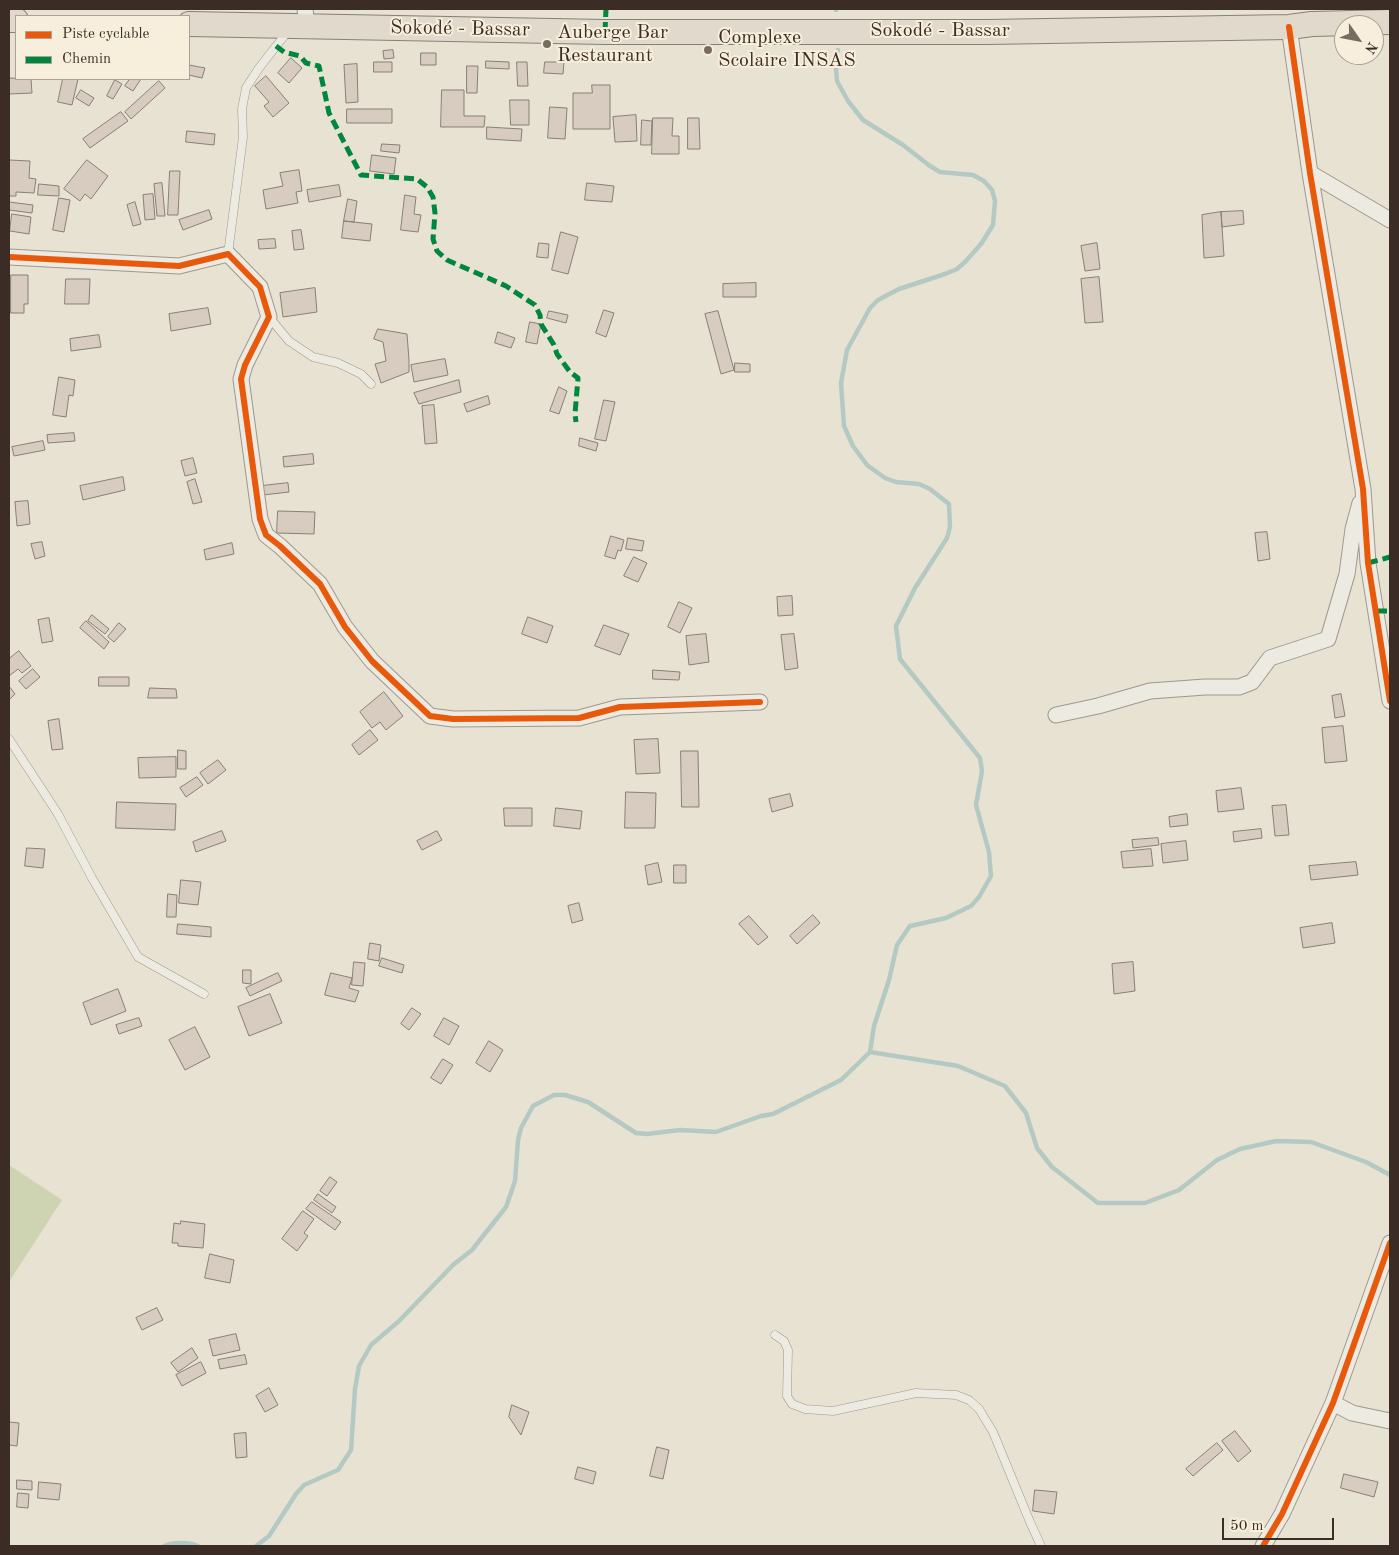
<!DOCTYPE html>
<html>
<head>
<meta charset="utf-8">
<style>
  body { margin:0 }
  #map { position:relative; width:1399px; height:1555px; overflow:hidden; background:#e8e2d2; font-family:"Old Standard TT",serif }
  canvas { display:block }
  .frame { position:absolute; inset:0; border:10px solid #3c2c26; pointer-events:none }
  .legend { position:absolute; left:15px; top:15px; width:175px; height:65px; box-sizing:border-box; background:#f7efdb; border:1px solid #aca193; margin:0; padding:6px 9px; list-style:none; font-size:15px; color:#3c2c26 }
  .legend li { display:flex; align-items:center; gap:10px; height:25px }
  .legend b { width:25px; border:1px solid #aca193 }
  .north { position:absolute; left:1334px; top:15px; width:50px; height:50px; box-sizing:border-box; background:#f7efdb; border:1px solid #aca193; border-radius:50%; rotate:123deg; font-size:14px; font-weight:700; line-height:20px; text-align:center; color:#3c2c26 }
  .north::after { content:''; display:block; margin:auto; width:18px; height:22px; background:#786c62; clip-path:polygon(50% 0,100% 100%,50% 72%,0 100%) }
  .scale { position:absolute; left:1222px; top:1518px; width:112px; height:22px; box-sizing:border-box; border:2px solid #3c2c26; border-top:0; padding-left:6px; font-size:15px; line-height:18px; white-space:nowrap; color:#3c2c26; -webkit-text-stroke:4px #f7efdb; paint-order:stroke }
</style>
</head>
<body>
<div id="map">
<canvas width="1399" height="1555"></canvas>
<div class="frame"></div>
<ul class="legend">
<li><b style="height:6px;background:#e8590c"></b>Piste cyclable</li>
<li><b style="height:6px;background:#00873e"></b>Chemin</li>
</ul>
<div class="north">N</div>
<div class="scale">50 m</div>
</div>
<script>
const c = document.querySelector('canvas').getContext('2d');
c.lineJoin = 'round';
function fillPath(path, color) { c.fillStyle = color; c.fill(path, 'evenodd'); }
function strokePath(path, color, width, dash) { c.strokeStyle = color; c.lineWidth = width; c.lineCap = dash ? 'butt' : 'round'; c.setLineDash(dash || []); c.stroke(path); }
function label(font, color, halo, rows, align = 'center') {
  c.font = font + ' "Old Standard TT",serif'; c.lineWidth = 4; c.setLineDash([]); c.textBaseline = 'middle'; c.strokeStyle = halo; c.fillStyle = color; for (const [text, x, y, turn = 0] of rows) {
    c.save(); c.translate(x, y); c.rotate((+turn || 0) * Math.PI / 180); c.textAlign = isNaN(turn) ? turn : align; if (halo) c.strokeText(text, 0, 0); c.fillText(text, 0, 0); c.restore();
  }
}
fillPath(new Path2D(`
  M 9,1165 L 62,1200 L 9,1282 Z`), '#ced3b2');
strokePath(new Path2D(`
  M 836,9 L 836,10
  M 870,1052 L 958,1066 L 1005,1086 L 1026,1113 L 1037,1148 L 1052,1167 L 1098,1203 L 1145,1203 L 1179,1190 L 1217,1160 L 1240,1149 L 1276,1141 L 1311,1142 L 1366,1162 L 1390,1175
  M 164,1546 C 173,1542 189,1542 198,1546
  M 256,1546 L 269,1536 L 296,1494 L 304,1485 L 338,1470 L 351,1450 L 355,1389 L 359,1366 L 371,1345 L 399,1321 L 453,1265 L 472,1250 L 506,1207 L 515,1181 L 518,1140 L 521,1128 L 533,1106 L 554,1095 L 565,1095 L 588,1102 L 636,1133 L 647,1134 L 680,1130 L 716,1132 L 761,1116 L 773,1114 L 841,1080 L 870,1052 L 874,1026 L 889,980 L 897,945 L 910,926 L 946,918 L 971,906 L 979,897 L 991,876 L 989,852 L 976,805 L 982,771 L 980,758 L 900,659 L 896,626 L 915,588 L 947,538 L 950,527 L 949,504 L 930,489 L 919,484 L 896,482 L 885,478 L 867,465 L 853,446 L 844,426 L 841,383 L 847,350 L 870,308 L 878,300 L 899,289 L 945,274 L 957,269 L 965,262 L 981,244 L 993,225 L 995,201 L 992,190 L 984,181 L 973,175 L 940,172 L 930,166 L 903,145 L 863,120 L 848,101 L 837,81 L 835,57 L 838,50`), '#b4c9c3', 4.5);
const building = new Path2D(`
  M 393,50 L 394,58 L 384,59 L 383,51 Z
  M 421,53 L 436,53 L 436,65 L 421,65 Z
  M 291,58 L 302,68 L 289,83 L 278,73 Z
  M 486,61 L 509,62 L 509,69 L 486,68 Z
  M 374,62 L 392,62 L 392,72 L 374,72 Z
  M 517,62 L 527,62 L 528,86 L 518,86 Z
  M 545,62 L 564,62 L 563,74 L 544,73 Z
  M 357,64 L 358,102 L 346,103 L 344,65 Z
  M 189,65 L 205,68 L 202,78 L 189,75 Z
  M 467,66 L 478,66 L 477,93 L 467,93 Z
  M 266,76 L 289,103 L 273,117 L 264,106 L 269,102 L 255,86 Z
  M 9,78 L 31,79 L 32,93 L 9,94 Z
  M 63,79 L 78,79 L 72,105 L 58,102 Z
  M 130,79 L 141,79 L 133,91 L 125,86 Z
  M 115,80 L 122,84 L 113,99 L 107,96 Z
  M 159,81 L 165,88 L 131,119 L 125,112 Z
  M 592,85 L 610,85 L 610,129 L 573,129 L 573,93 L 592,93 Z
  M 81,90 L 94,98 L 89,106 L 76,98 Z
  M 442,90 L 464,90 L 464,116 L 485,116 L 484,127 L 441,127 Z
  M 510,100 L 529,100 L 529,125 L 511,125 Z
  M 550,107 L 567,108 L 565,139 L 548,138 Z
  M 347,109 L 392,109 L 392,123 L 347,123 Z
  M 121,112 L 128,121 L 90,148 L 83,139 Z
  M 636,115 L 637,141 L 615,142 L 613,117 Z
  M 653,118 L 673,118 L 672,136 L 679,136 L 679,154 L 652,154 Z
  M 688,118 L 699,118 L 700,149 L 688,149 Z
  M 642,120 L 652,121 L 651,145 L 641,145 Z
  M 487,127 L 522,129 L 521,141 L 487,139 Z
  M 187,131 L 215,134 L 214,145 L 186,142 Z
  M 382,144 L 400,145 L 399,153 L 381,151 Z
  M 372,155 L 396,158 L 394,174 L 370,171 Z
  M 9,160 L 30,161 L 29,178 L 36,179 L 34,193 L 16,192 L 16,196 L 9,196 Z
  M 87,160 L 108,176 L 91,199 L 85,194 L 80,201 L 64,189 Z
  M 299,170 L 302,191 L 296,192 L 298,203 L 266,209 L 263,190 L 283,186 L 280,173 Z
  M 170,171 L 180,171 L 178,215 L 168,215 Z
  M 162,183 L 165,216 L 157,216 L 154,184 Z
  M 587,183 L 614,186 L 612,202 L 585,200 Z
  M 39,184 L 59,186 L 59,196 L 38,195 Z
  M 339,185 L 341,196 L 309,202 L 307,190 Z
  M 153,194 L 155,219 L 145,220 L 143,195 Z
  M 405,195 L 416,197 L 414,214 L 421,215 L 418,232 L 401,230 Z
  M 59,198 L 70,200 L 64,232 L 53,230 Z
  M 348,199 L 357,201 L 354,222 L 344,221 Z
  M 9,202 L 33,205 L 32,213 L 9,210 Z
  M 135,202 L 141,224 L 133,226 L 127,205 Z
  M 209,210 L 212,219 L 183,230 L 179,220 Z
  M 1243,211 L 1244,224 L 1222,227 L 1221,212 Z
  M 1221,212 L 1224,256 L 1204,258 L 1202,215 Z
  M 12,214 L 31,217 L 29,234 L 10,231 Z
  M 344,221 L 372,224 L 370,241 L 342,238 Z
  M 301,230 L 304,249 L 294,250 L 292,231 Z
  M 561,232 L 578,237 L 568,274 L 552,270 Z
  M 275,239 L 276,248 L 259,249 L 258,240 Z
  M 539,243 L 549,244 L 548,258 L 537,257 Z
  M 1097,243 L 1100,269 L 1085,271 L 1081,246 Z
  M 11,275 L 28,275 L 28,304 L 24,304 L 24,313 L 11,313 Z
  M 1099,277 L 1103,322 L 1085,323 L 1081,279 Z
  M 66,279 L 90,279 L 89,304 L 65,304 Z
  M 756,283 L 756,297 L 723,297 L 723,284 Z
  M 315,288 L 317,312 L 283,317 L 280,293 Z
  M 208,308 L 211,324 L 171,331 L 169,314 Z
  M 604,310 L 614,313 L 606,337 L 596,333 Z
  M 549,311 L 568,315 L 566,323 L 547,318 Z
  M 718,311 L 734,370 L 721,374 L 705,314 Z
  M 530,322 L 541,324 L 537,344 L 526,342 Z
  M 378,329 L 407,334 L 409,360 L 409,372 L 381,383 L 375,364 L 386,361 L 383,342 L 374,339 Z
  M 498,332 L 515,338 L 511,348 L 495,343 Z
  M 99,335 L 101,347 L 71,351 L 70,339 Z
  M 445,359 L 448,375 L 414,382 L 411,365 Z
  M 735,363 L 750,364 L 750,372 L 735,372 Z
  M 59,377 L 75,380 L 73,396 L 69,395 L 66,417 L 53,415 Z
  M 459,380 L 461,392 L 419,404 L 414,393 Z
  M 559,387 L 567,391 L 559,414 L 550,411 Z
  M 488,396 L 490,404 L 467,412 L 464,404 Z
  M 604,400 L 615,402 L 606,441 L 595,439 Z
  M 434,405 L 437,443 L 425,444 L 422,406 Z
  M 74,433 L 75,441 L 48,443 L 47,435 Z
  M 580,438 L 598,443 L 596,451 L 579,446 Z
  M 43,441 L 45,450 L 14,456 L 12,447 Z
  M 313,454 L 314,464 L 284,467 L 283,457 Z
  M 193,458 L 197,473 L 185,476 L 181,461 Z
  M 123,477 L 125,490 L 83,500 L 80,486 Z
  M 195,479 L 202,502 L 193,504 L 187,482 Z
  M 288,483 L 289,492 L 263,495 L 262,486 Z
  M 28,501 L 30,524 L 17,526 L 15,502 Z
  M 278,511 L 315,512 L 314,534 L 277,533 Z
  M 1267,532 L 1270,559 L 1258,561 L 1255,533 Z
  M 611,536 L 624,540 L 621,551 L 618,550 L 615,559 L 605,556 Z
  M 628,538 L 644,541 L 642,551 L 626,549 Z
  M 42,542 L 45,556 L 35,559 L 31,544 Z
  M 232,543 L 234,554 L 206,560 L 204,550 Z
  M 634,557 L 647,563 L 638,582 L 624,576 Z
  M 792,596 L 793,615 L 778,616 L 777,597 Z
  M 679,602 L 692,608 L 680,633 L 668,627 Z
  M 92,615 L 109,629 L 105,634 L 88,621 Z
  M 528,617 L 553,626 L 547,643 L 522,634 Z
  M 49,618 L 53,641 L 42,643 L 38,620 Z
  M 86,621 L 109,642 L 104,649 L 80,628 Z
  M 119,623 L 126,629 L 114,642 L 108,637 Z
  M 604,625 L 629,634 L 620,655 L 595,646 Z
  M 706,634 L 709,662 L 689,665 L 686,636 Z
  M 794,634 L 798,668 L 785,670 L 781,635 Z
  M 19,651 L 31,666 L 22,673 L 18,669 L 9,676 L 9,659 Z
  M 33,669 L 40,677 L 26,689 L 19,681 Z
  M 653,670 L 680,672 L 679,680 L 653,679 Z
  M 99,677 L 129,677 L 129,686 L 99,686 Z
  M 9,686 L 15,694 L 9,700 Z
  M 150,688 L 176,689 L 177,698 L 148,698 Z
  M 384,692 L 403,716 L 386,730 L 380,722 L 372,728 L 360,712 Z
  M 1341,694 L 1345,716 L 1335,718 L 1332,696 Z
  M 59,719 L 63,749 L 52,750 L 48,721 Z
  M 1343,726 L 1347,761 L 1325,763 L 1322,728 Z
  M 370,730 L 378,740 L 359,755 L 352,745 Z
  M 658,739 L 660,773 L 636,774 L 634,740 Z
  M 178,750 L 186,751 L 186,769 L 178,769 Z
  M 681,751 L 698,751 L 699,807 L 682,807 Z
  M 176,757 L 176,777 L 139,778 L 138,758 Z
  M 218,760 L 226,770 L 208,784 L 200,773 Z
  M 197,777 L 203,785 L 186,797 L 180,788 Z
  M 1241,788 L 1244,809 L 1218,812 L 1216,791 Z
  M 626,792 L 656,793 L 655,828 L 625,828 Z
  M 790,794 L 793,806 L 772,812 L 769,799 Z
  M 117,802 L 176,804 L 175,830 L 116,828 Z
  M 1286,805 L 1289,835 L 1275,836 L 1272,806 Z
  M 504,808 L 532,808 L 532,826 L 505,826 Z
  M 556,808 L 582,811 L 580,829 L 554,826 Z
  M 1187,814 L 1188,825 L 1170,827 L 1169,817 Z
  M 1261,829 L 1262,838 L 1234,842 L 1233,832 Z
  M 222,831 L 226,841 L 196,852 L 193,842 Z
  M 437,831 L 442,840 L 422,850 L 417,841 Z
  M 1158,838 L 1159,845 L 1133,848 L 1132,840 Z
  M 1186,841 L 1188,860 L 1163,863 L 1161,844 Z
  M 27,848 L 45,849 L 43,868 L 25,866 Z
  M 1151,849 L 1153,866 L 1123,868 L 1121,852 Z
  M 1356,862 L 1358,875 L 1311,880 L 1309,866 Z
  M 658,863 L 662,882 L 648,885 L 645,866 Z
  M 674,865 L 686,865 L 686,883 L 674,883 Z
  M 181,880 L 201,882 L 198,905 L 179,903 Z
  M 168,894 L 177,895 L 176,917 L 167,917 Z
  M 579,903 L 583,920 L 572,923 L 568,906 Z
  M 813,915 L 820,923 L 797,944 L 790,936 Z
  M 749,916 L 768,937 L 758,945 L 739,924 Z
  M 1332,923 L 1335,943 L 1303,948 L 1300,928 Z
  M 178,924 L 211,927 L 211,937 L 177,934 Z
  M 370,943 L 381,945 L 379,961 L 368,959 Z
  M 382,958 L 404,965 L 402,973 L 379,966 Z
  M 354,962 L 365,963 L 363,986 L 352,985 Z
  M 1133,962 L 1135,991 L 1114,994 L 1112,964 Z
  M 243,970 L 251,970 L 251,984 L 243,983 Z
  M 278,973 L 282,981 L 250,996 L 246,988 Z
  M 331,973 L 352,978 L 349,988 L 359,991 L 355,1002 L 325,995 Z
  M 118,989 L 126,1011 L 91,1025 L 83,1003 Z
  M 270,994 L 282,1023 L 249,1036 L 238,1007 Z
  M 412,1008 L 421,1014 L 409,1030 L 401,1024 Z
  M 139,1018 L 142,1026 L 119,1034 L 116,1025 Z
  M 444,1018 L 459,1026 L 449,1045 L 434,1036 Z
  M 195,1027 L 210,1057 L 185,1070 L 169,1040 Z
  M 489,1041 L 503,1050 L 490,1072 L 476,1063 Z
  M 443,1059 L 453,1065 L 441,1084 L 431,1078 Z
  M 330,1177 L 337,1182 L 327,1196 L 320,1191 Z
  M 318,1194 L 336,1207 L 332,1213 L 314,1200 Z
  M 312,1202 L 341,1222 L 335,1230 L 306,1209 Z
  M 303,1211 L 314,1219 L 304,1233 L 308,1236 L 297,1251 L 282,1239 Z
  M 181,1221 L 205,1224 L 203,1248 L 178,1246 L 178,1243 L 172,1243 L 174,1223 L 180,1224 Z
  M 210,1254 L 234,1260 L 230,1283 L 205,1278 Z
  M 157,1308 L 163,1320 L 142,1330 L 136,1318 Z
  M 236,1334 L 240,1350 L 213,1356 L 209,1340 Z
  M 192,1348 L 198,1358 L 178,1372 L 171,1363 Z
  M 245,1355 L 247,1364 L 220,1369 L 218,1360 Z
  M 201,1362 L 206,1373 L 182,1386 L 176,1375 Z
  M 269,1388 L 278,1405 L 265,1412 L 256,1396 Z
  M 512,1405 L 529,1412 L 521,1435 L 509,1417 Z
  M 9,1422 L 19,1423 L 17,1446 L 9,1445 Z
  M 1235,1431 L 1251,1451 L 1238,1462 L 1222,1441 Z
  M 246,1433 L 247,1457 L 236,1458 L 234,1434 Z
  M 1217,1443 L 1223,1450 L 1193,1476 L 1186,1469 Z
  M 657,1447 L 669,1450 L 663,1479 L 650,1476 Z
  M 578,1467 L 596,1472 L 593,1484 L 575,1479 Z
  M 1344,1474 L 1378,1482 L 1374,1497 L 1341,1488 Z
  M 17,1480 L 32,1481 L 32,1490 L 17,1489 Z
  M 39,1482 L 61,1484 L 59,1500 L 38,1498 Z
  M 1035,1490 L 1057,1492 L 1054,1514 L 1033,1511 Z
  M 18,1493 L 29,1494 L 28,1508 L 17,1507 Z`);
fillPath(building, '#d8cbbf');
strokePath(building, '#868077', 1);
const service = new Path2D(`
  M 228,254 L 243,137 L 242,109 L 246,88 L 259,68 L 288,31
  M 269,317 L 289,341 L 313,357 L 338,363 L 361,374 L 371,384
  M 9,739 L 58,814 L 92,878 L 138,957 L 204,994
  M 775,1335 L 784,1341 L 788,1350 L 787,1396 L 792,1404 L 805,1409 L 833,1411 L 916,1393 L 956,1395 L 969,1400 L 979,1409 L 993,1432 L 1030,1522 L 1041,1546`);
const minor = new Path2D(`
  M 305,9 L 307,26
  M 1289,27 L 1310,173 L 1363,489 L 1368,563 L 1390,701
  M 1310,173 L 1390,220
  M 9,257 L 179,266 L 228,254 L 260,287 L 269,317 L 245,365 L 241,379 L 260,519 L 266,535 L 280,546 L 320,584 L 345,627 L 372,661 L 430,716 L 453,719 L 579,718 L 620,707 L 760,702
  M 1056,715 L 1098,706 L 1150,691 L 1205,687 L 1239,687 L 1252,682 L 1270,658 L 1328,639 L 1347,574 L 1353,529 L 1360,503
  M 1333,1403 L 1352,1413 L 1390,1421
  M 1263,1546 L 1282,1514 L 1333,1403 L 1390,1243`);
const primary = new Path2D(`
  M 9,20 L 16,20
  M 189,24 L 605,32 L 987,32 L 1289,27 L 1312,24 L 1390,22`);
strokePath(service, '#9e988e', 9);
strokePath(minor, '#9e988e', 17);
strokePath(primary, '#868077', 26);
strokePath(service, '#edeae1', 8);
strokePath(minor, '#edeae1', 15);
strokePath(primary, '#e0d9cc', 24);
strokePath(new Path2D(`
  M 605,32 L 606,9
  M 276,46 L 284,52 L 300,56 L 306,63 L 319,66 L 329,113 L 361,175 L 417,179 L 427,187 L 433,197 L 435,213 L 433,239 L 437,251 L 447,260 L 506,286 L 535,305 L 540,315 L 541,324 L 554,345 L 557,354 L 570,372 L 578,378 L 575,414 L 576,422
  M 1368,563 L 1390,557
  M 1377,611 L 1390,611`), '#00873e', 5, [10, 5]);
strokePath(new Path2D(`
  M 1289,27 L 1310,173 L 1363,489 L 1368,563 L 1390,701
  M 9,257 L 179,266 L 228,254 L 260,287 L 269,317 L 245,365 L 241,379 L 260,519 L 266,535 L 280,546 L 320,584 L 345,627 L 372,661 L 430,716 L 453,719 L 579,718 L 620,707 L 760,702
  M 1263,1546 L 1282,1514 L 1333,1403 L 1390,1243`), '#e8590c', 6);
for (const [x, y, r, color] of [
  [547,44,5,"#786c62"],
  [708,50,5,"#786c62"]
]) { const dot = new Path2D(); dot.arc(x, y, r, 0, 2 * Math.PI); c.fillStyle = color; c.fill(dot); strokePath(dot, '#f7efdb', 2); }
label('20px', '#3c2c26', '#f7efdb', [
  ["Sokodé - Bassar",460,29,1],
  ["Sokodé - Bassar",940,31]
]);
label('20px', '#3c2c26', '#f7efdb', [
  ["Auberge Bar",557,33],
  ["Restaurant",557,56],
  ["Complexe",718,38],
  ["Scolaire INSAS",718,61]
], 'left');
</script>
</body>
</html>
